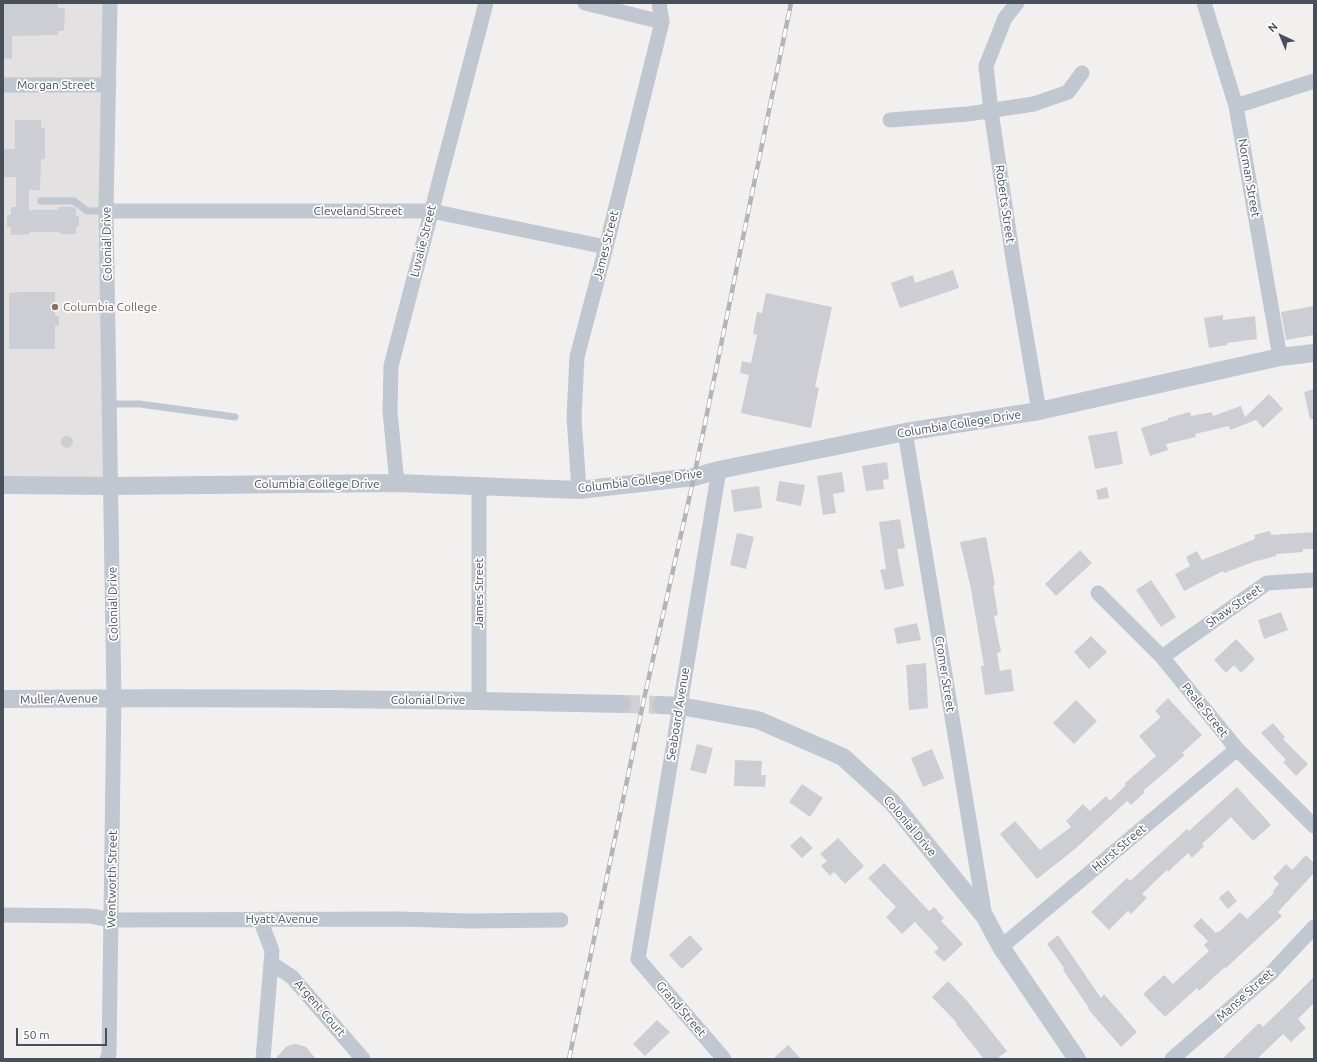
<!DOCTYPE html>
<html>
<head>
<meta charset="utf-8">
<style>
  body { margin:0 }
  #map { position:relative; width:1317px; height:1062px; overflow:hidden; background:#f2f0ef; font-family:Ubuntu,sans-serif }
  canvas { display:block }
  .frame { position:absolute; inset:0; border:4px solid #48505c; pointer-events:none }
  .north { position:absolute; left:1261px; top:16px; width:40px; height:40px; -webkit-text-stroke:3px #fff; paint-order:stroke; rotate:316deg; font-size:11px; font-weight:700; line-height:16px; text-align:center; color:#48505c }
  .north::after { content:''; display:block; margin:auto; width:14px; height:18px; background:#48505c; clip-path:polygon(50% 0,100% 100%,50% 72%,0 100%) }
  .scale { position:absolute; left:16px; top:1028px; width:91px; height:18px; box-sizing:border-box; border:2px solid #48505c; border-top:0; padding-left:5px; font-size:12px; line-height:14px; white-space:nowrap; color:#48505c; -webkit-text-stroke:3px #fff; paint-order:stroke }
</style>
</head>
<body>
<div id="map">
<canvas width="1317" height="1062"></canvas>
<div class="frame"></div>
<div class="north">N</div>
<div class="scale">50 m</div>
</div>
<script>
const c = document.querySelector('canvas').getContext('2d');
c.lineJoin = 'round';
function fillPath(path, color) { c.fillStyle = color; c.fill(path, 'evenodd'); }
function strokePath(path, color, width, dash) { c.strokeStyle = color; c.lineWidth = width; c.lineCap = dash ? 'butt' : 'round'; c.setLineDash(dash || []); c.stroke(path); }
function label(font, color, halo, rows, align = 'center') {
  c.font = font + ' Ubuntu,sans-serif'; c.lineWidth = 3.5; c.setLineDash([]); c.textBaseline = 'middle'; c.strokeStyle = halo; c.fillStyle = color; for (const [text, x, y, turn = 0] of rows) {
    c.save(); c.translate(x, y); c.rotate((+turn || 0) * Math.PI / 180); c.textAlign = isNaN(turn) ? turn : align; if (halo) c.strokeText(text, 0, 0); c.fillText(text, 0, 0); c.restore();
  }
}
fillPath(new Path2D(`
  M 3,3 L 110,3 L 112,486 L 3,485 Z`), '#e3e1e1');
fillPath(new Path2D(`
  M 3,3 L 58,3 L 58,8 L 65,8 L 64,31 L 58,31 L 58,35 L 12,36 L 12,59 L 3,58 Z
  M 15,120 L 41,120 L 41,128 L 45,128 L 45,159 L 41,159 L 40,190 L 29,190 L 29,210 L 58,210 L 58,207 L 74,207 L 76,209 L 76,216 L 79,216 L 79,226 L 76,226 L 76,234 L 60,234 L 60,232 L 30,232 L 30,234 L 11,235 L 11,227 L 7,227 L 7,215 L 11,215 L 11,207 L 16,207 L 16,177 L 3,177 L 3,149 L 15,149 Z
  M 953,270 L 959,288 L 900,308 L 891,283 L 913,275 L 915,283 Z
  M 19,292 L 55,292 L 55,316 L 59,316 L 59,326 L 55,326 L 55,349 L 9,349 L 9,293 Z
  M 766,293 L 832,307 L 815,387 L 819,388 L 811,428 L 741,413 L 749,375 L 740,373 L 742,361 L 751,363 L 757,335 L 753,334 L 757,312 L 762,313 Z
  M 1314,306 L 1314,335 L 1286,340 L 1281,312 Z
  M 1223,315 L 1223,320 L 1255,316 L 1257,339 L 1227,343 L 1227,345 L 1209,348 L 1204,318 Z
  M 1314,389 L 1314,419 L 1310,419 L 1304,392 Z
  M 1269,394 L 1283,409 L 1263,428 L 1256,420 L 1230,430 L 1229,426 L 1195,434 L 1196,437 L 1166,444 L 1168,450 L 1150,456 L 1141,428 L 1168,420 L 1168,418 L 1190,412 L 1191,416 L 1212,412 L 1213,416 L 1241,406 L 1245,417 Z
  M 1117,431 L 1123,464 L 1095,469 L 1088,436 Z
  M61 442a6 6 0 1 1 12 0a6 6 0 1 1-12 0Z
  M 887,462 L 889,479 L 883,480 L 884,489 L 866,491 L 862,466 Z
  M 842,472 L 845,492 L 833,494 L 836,513 L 823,515 L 817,476 Z
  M 779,481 L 805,485 L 801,506 L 776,501 Z
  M 759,486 L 762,508 L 734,512 L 731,490 Z
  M 1107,487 L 1109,498 L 1098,500 L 1096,490 Z
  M 900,519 L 905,548 L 897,549 L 904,586 L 885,590 L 880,570 L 886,569 L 879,522 Z
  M 1270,531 L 1271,535 L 1314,532 L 1314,549 L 1303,549 L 1303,552 L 1276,554 L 1276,556 L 1253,562 L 1224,573 L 1223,571 L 1184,591 L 1175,574 L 1190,566 L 1186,557 L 1197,551 L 1202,560 L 1255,539 L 1254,535 Z
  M 737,533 L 754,537 L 746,569 L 730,565 Z
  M 986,537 L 995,585 L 993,585 L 998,615 L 994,616 L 1001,652 L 997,653 L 1000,671 L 1011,669 L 1014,691 L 985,695 L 981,666 L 984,666 L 971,589 L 960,542 Z
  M 1080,550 L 1092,563 L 1056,596 L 1045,584 Z
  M 1151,580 L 1176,617 L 1161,627 L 1136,590 Z
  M 1281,612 L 1288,630 L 1264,639 L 1258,620 Z
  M 917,623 L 921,640 L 897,644 L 894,628 Z
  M 1091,636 L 1107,652 L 1089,669 L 1074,652 Z
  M 1236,639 L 1255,659 L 1241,673 L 1234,665 L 1226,673 L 1214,660 Z
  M 926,663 L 928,708 L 909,710 L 906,665 Z
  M 1168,698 L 1202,735 L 1182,753 L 1185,755 L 1143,791 L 1145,792 L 1131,805 L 1127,801 L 1075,849 L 1037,879 L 1000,834 L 1015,821 L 1040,850 L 1071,827 L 1066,821 L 1083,804 L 1090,811 L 1106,796 L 1110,801 L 1126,785 L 1124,784 L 1156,756 L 1139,736 L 1161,717 L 1155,711 Z
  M 1076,700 L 1097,721 L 1074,744 L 1053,723 Z
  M 1273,723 L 1285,737 L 1283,739 L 1308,764 L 1296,776 L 1283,762 L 1286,760 L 1261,733 Z
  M 697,744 L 713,748 L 706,774 L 690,770 Z
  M 932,749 L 944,778 L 923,787 L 911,758 Z
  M 735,760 L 762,761 L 761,775 L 766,775 L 765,787 L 734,786 Z
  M 802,784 L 823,798 L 810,817 L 789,802 Z
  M 1237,787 L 1271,825 L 1253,841 L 1231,817 L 1202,844 L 1204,846 L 1192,858 L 1188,853 L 1168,872 L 1167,870 L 1142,894 L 1147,898 L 1131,914 L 1128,911 L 1109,930 L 1091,912 L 1127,878 L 1130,881 L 1187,829 L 1189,831 Z
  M 801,836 L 813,848 L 802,858 L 790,846 Z
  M 838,838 L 864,866 L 845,884 L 834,872 L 830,876 L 821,866 L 827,861 L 820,854 Z
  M 1306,855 L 1314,863 L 1314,873 L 1278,912 L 1282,916 L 1226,968 L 1225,967 L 1199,991 L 1197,988 L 1165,1017 L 1143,994 L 1164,975 L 1173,984 L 1209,951 L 1204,945 L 1208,941 L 1193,926 L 1201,918 L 1216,933 L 1219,931 L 1219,932 L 1240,912 L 1247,919 L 1274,893 L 1273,891 L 1279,884 L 1273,878 L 1286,864 L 1292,870 Z
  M 884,863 L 929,911 L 934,907 L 944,918 L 941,921 L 963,944 L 944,962 L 934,952 L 939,948 L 915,922 L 902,934 L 886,917 L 896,907 L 868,878 Z
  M 1228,890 L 1237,901 L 1228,909 L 1219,898 Z
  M 690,935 L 703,949 L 682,969 L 669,955 Z
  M 1058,935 L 1101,998 L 1104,994 L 1137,1032 L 1121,1047 L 1088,1009 L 1089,1008 L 1063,970 L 1064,968 L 1047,944 Z
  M 1314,977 L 1314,1003 L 1298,1019 L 1306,1028 L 1291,1042 L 1283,1034 L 1257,1059 L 1222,1059 L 1259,1023 L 1263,1027 Z
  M 948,981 L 968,1002 L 1007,1051 L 997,1059 L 984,1059 L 956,1024 L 957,1023 L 932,997 Z
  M 657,1020 L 670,1032 L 645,1056 L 633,1044 Z
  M 296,1044 L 306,1047 L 316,1059 L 275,1059 L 286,1047 L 290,1045 Z
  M 788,1045 L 801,1059 L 773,1059 Z`), '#ccced4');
strokePath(new Path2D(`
  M 622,704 L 661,705`), '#d0d0d2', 18, [18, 9]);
strokePath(new Path2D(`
  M 41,201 L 74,201 L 87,211 L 106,211
  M 110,404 L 140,404 L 235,417`), '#c1c7d0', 7);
strokePath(new Path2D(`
  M 585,3 L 662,22
  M 1017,3 L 1005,18 L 986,66 L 991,111 L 1013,259 L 1039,411
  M 1204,3 L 1236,106 L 1280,357
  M 3,85 L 109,85
  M 1236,106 L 1314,81
  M 890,120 L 968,114 L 1034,104 L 1068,92 L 1082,73
  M 106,211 L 431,211 L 606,247
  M 905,432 L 985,917
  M 719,470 L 638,959 L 724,1059
  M 397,483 L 390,412 L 391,366 L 486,3
  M 479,485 L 479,701
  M 579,490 L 574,417 L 577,357 L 606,247 L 662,22 L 659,3
  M 1098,593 L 1162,657 L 1237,749 L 1314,826
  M 1162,657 L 1267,583 L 1314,580
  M 3,915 L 90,916 L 112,920 L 398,919 L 470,921 L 561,920
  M 260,919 L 272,951 L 263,1059
  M 1001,947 L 1237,749
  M 271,963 L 292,977 L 363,1059
  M 107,1059 L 109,1054 L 114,698 L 106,211 L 110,3
  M 1172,1059 L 1271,973 L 1314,927`), '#c1c7d0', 15);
strokePath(new Path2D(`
  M 3,485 L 112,486 L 397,483 L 579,490 L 694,477 L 719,470 L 905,432 L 1039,411 L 1280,357 L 1314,353
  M 3,699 C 209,697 415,699 622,704
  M 661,705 L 680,706 L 758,720 L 843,757 L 892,802 L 985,917 L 1001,947 L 1077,1059`), '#c1c7d0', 18);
const rail = new Path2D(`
  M 569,1059 L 644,699 L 694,477 L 791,3`);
strokePath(rail, '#b2b4b9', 4.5);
strokePath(rail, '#fff', 3, [9]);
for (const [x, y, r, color] of [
  [55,307,4,"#8d6e63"]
]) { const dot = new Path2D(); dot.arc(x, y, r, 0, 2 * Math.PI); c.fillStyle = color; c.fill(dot); strokePath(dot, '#fff', 1.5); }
label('12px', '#48505c', '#fff', [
  ["Morgan Street",56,85],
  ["Norman Street",1249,178,80],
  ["Roberts Street",1005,204,82],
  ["Cleveland Street",358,211],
  ["Luvalie Street",423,241,-76],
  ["Colonial Drive",107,244,-91],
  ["James Street",606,245,-76],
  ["Columbia College Drive",959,424,-9],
  ["Columbia College Drive",640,481,-7],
  ["Columbia College Drive",317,484],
  ["James Street",479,593,-90],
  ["Colonial Drive",113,604,-91],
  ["Shaw Street",1234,606,-35],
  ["Cromer Street",945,674,81],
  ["Muller Avenue",59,699,-1],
  ["Colonial Drive",428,700],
  ["Peale Street",1205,710,51],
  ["Seaboard Avenue",678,714,-81],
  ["Colonial Drive",910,826,50],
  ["Hurst Street",1119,848,-40],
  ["Wentworth Street",112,879,-89],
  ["Hyatt Avenue",282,919],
  ["Manse Street",1245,995,-42],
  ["Argent Court",320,1008,49],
  ["Grand Street",681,1009,49]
]);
label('12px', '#785e54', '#fff', [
  ["Columbia College",63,307]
], 'left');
</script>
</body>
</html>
